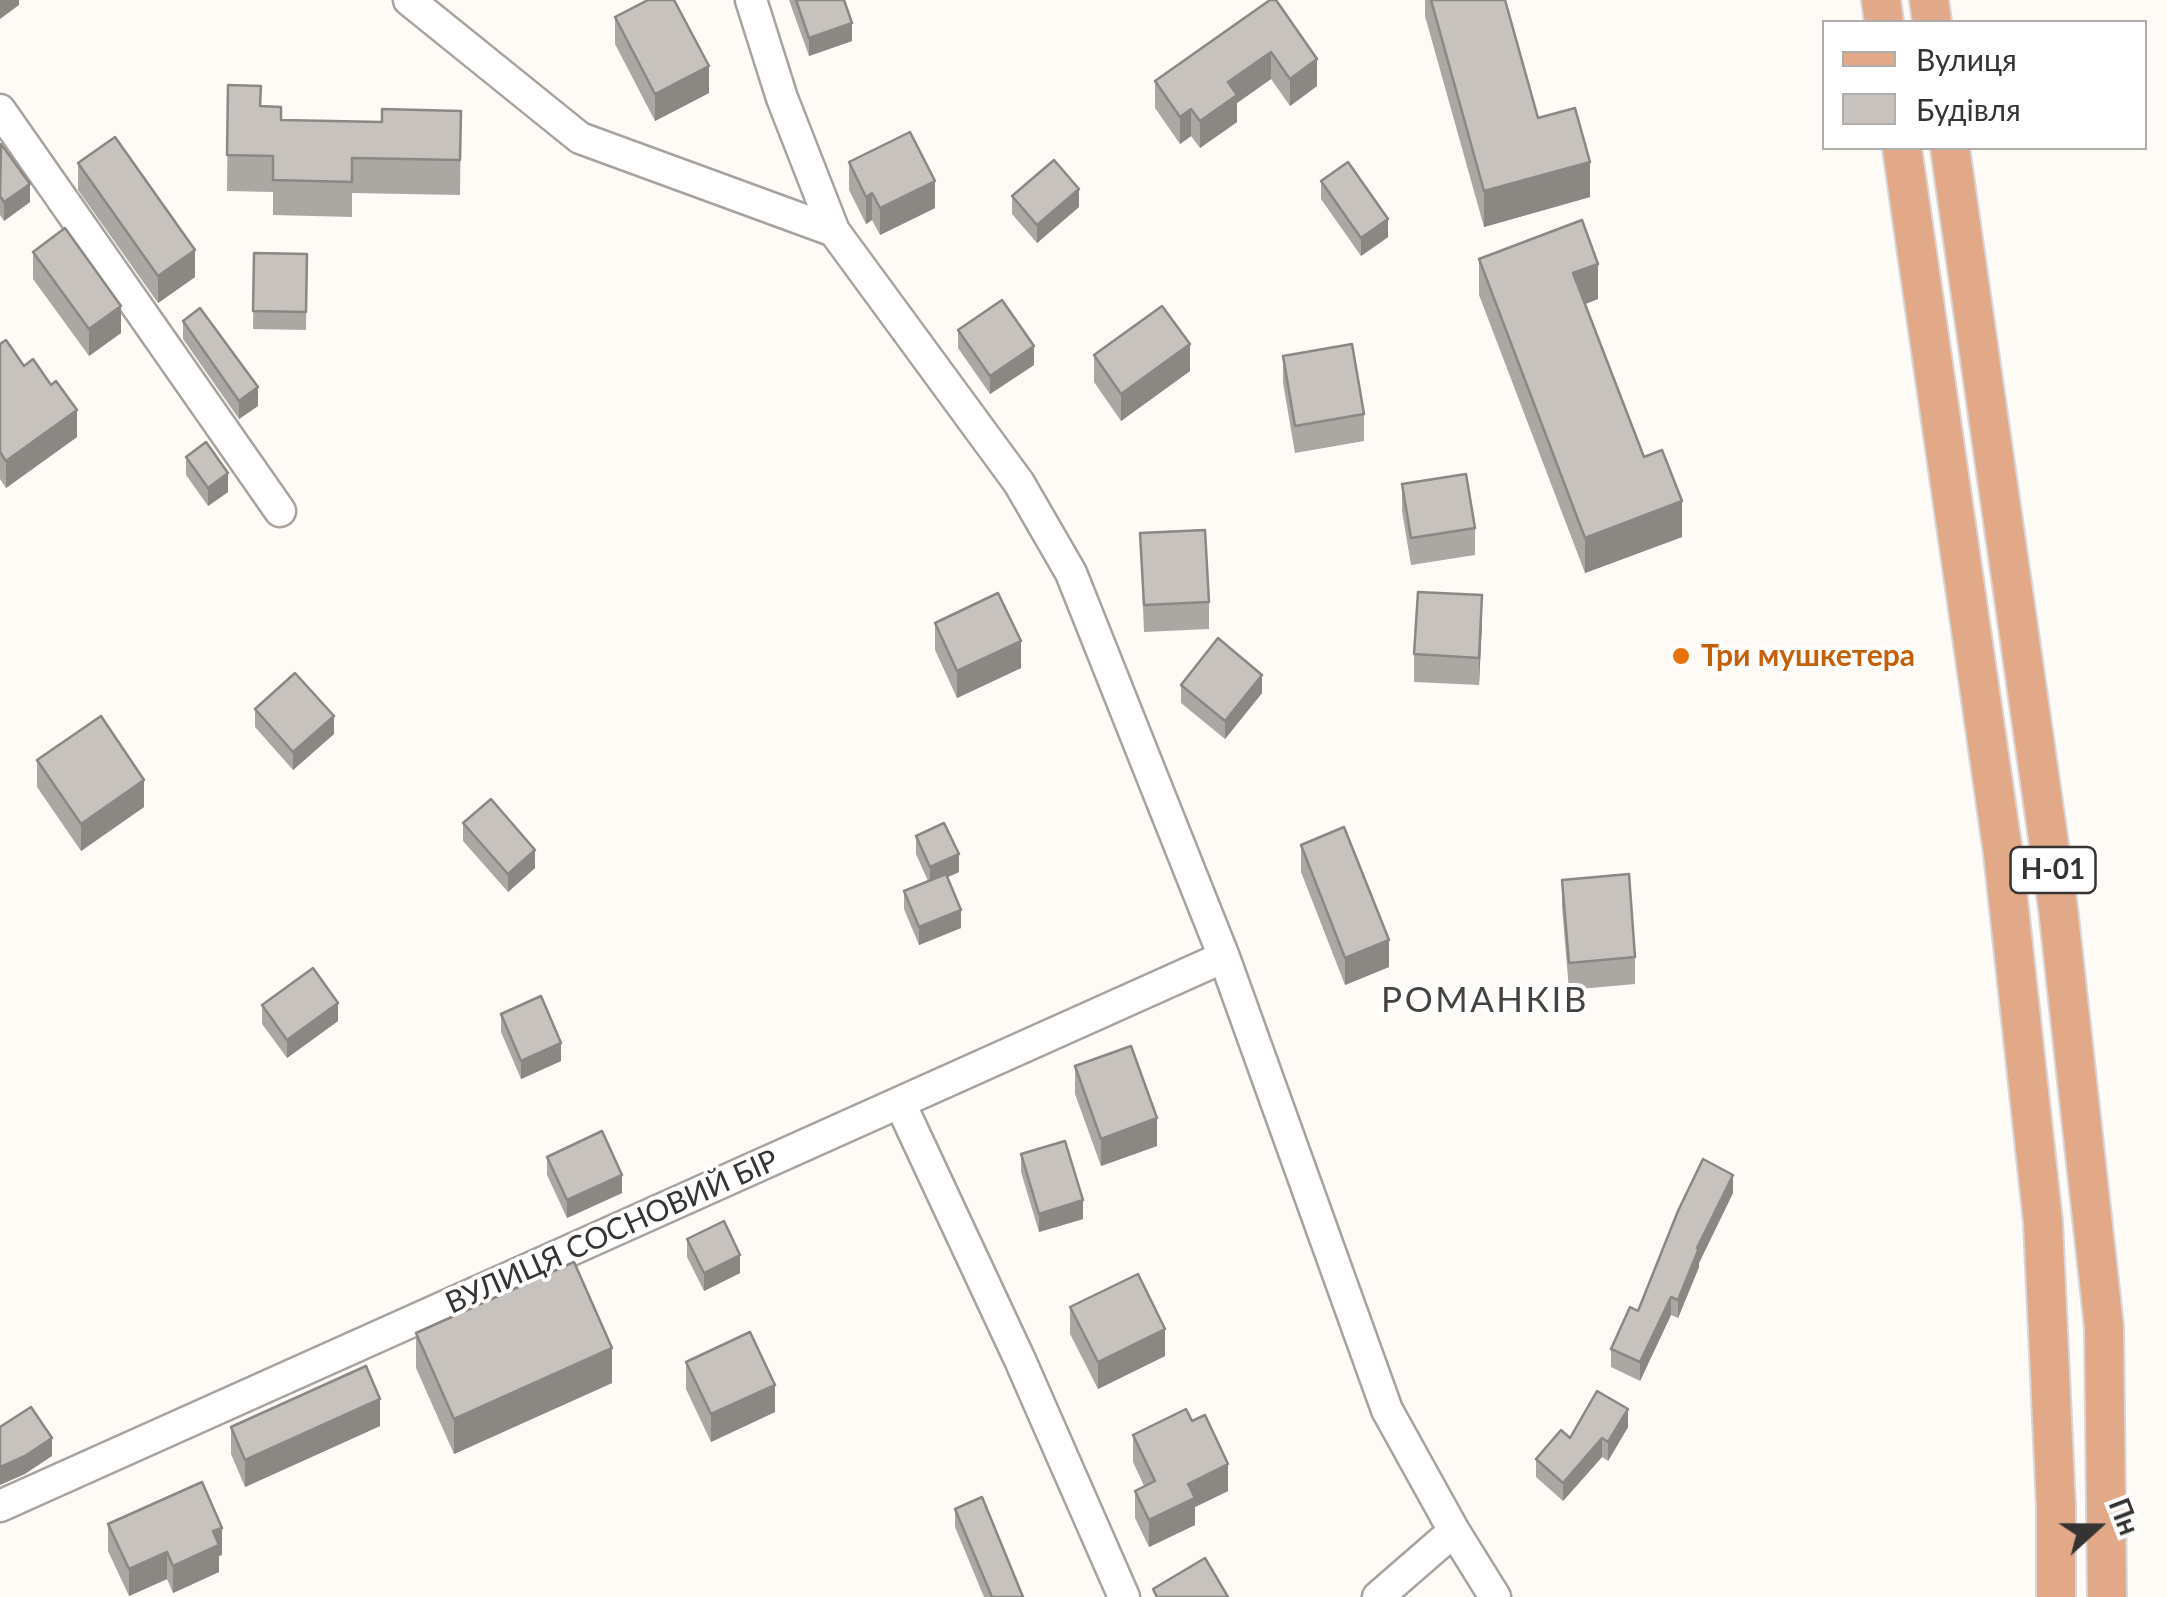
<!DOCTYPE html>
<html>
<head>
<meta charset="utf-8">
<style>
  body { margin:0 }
  #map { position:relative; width:2167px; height:1597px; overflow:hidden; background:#fefaf6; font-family:Lato,sans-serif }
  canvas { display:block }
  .legend { position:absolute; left:1822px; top:20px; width:325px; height:130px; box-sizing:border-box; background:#fff; border:2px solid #afaead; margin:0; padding:12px 18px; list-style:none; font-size:30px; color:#363433 }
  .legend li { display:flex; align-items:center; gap:20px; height:50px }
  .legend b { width:50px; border:2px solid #afaead }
  .north { position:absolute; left:2047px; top:1477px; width:100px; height:100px; -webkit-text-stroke:8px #fff; paint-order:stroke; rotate:69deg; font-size:28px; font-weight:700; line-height:40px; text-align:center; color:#363433 }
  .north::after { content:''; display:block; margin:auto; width:35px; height:45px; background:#363433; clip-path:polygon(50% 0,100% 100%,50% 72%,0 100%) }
</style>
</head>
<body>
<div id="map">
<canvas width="2167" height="1597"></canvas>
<ul class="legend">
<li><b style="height:12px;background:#e2a989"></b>Вулиця</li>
<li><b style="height:28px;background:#c7c2bd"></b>Будівля</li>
</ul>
<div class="north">Пн</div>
</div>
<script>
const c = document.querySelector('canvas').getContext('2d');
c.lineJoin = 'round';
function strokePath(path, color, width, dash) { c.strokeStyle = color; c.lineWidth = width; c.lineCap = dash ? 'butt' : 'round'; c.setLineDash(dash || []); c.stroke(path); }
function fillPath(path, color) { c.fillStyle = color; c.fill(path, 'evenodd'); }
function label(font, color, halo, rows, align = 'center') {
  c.font = font + ' Lato,sans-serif'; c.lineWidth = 8; c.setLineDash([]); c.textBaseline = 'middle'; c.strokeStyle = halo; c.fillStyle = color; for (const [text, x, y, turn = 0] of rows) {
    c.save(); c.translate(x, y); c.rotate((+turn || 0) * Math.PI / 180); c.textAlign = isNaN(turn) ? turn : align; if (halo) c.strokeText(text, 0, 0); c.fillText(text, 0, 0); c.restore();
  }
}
const minor = new Path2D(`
  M 409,0 L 580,138 L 834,231
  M 751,0 L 782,98 L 834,231 L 1019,483 L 1071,573 L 1224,957 L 1387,1410 L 1454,1531 L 1495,1597
  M 0,110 L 280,511
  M 900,1103 L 1020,1360 L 1124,1597
  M 0,1506 L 1224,957
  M 1378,1597 L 1454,1531`);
const major = new Path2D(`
  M 1881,0 L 1884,22
  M 1929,0 L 1932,22
  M 1902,148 L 2003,853 L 2043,1222 L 2056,1507 L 2056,1597
  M 1950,148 L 2058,908 L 2104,1327 L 2107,1597`);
strokePath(minor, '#a8a39f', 35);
strokePath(major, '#d7d6d6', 42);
strokePath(minor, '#fff', 30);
strokePath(major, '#e2a989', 38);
fillPath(new Path2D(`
  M 789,0 L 844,0 L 852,41 L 809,56 Z
  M 1270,0 L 1317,86 L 1290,106 L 1271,79 L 1237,103 L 1237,122 L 1200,148 L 1191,136 L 1180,144 L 1155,108 L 1155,81 Z
  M 1425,0 L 1505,0 L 1538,118 L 1590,197 L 1484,227 L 1425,16 Z
  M 615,17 L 709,93 L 655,121 L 615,44 Z
  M 228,85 L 281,120 L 382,122 L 461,111 L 460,195 L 352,193 L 352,217 L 273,215 L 273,192 L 227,191 Z
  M 0,145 L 30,202 L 4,221 L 0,215 Z
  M 849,162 L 935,208 L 880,235 L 872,220 L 866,224 L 849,190 Z
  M 78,163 L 195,277 L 158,303 L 78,190 Z
  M 1321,181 L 1388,237 L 1361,256 L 1321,199 Z
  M 1012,196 L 1079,207 L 1037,243 L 1012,214 Z
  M 33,252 L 121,333 L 89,356 L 33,279 Z
  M 254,253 L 307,254 L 306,330 L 253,329 Z
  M 1479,259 L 1598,299 L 1585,304 L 1644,457 L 1682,537 L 1585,573 L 1479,295 Z
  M 183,321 L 258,406 L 239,419 L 183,339 Z
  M 958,330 L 1034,365 L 990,394 L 958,348 Z
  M 0,344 L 77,437 L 6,488 L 0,479 Z
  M 1094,355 L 1190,371 L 1121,421 L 1094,382 Z
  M 1283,356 L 1364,414 L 1364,441 L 1295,453 L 1283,383 Z
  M 186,457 L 228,492 L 208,506 L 186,475 Z
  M 1402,484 L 1475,528 L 1475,555 L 1411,565 L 1402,511 Z
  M 1140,533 L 1209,602 L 1209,629 L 1144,632 Z
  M 1482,622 L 1479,685 L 1414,682 L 1414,654 Z
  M 935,623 L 1021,668 L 957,698 L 935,650 Z
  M 1181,685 L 1262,693 L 1225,739 L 1181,703 Z
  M 255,709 L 334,734 L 293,770 L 255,727 Z
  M 37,760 L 144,807 L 81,851 L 37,787 Z
  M 463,823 L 535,868 L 508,892 L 463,841 Z
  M 916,836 L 959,872 L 948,877 L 961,928 L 919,945 L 904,909 L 904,891 L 928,881 L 916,854 Z
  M 1301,845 L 1389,967 L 1345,985 L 1301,872 Z
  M 1562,880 L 1635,957 L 1635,984 L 1569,990 L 1562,907 Z
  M 262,1005 L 338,1021 L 287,1058 L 262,1024 Z
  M 501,1014 L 561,1061 L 521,1079 L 501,1032 Z
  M 1075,1066 L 1157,1146 L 1101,1166 L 1075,1094 Z
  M 1021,1154 L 1083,1219 L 1039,1232 L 1021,1172 Z
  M 547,1157 L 622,1193 L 567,1218 L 547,1175 Z
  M 1733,1193 L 1699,1263 L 1699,1267 L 1678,1318 L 1671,1315 L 1640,1381 L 1611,1367 L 1611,1349 L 1638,1311 Z
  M 687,1239 L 740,1273 L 704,1291 L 687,1257 Z
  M 1070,1307 L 1165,1356 L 1098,1389 L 1070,1334 Z
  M 416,1333 L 612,1383 L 454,1454 L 416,1368 Z
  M 686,1362 L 775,1412 L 711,1442 L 686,1389 Z
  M 380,1426 L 245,1487 L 231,1454 L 231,1427 Z
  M 1628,1427 L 1608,1461 L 1602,1457 L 1563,1501 L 1536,1477 L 1536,1459 L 1570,1438 Z
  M 1133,1435 L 1228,1491 L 1195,1507 L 1195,1525 L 1149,1547 L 1135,1518 L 1135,1491 L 1144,1486 L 1133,1462 Z
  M 955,1509 L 1023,1597 L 984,1597 L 955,1527 Z
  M 108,1524 L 222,1555 L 219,1556 L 219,1572 L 173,1593 L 167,1579 L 129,1596 L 108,1551 Z`), '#aba7a3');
fillPath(new Path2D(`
  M 0,0 L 19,0 L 19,5 L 0,19 Z
  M 852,23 L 852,41 L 809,56 L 809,38 Z
  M 1271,52 L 1271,79 L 1237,103 L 1237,122 L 1200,148 L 1200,121 L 1228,82 Z
  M 1317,59 L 1317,86 L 1290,106 L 1290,79 Z
  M 709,66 L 709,93 L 655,121 L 655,94 Z
  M 1191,109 L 1191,136 L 1180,144 L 1180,117 Z
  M 1590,162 L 1590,197 L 1484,227 L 1484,191 Z
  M 935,181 L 935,208 L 880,235 L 880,208 Z
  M 30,184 L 30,202 L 4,221 L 4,202 Z
  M 1079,189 L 1079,207 L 1037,243 L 1037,225 Z
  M 872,193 L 872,220 L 866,224 L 866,197 Z
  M 1388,219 L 1388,237 L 1361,256 L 1361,238 Z
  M 195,250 L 195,277 L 158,303 L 158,276 Z
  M 1598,264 L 1598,299 L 1573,309 L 1573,273 Z
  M 121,306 L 121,333 L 89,356 L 89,329 Z
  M 1190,344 L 1190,371 L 1121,421 L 1121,394 Z
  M 1034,346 L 1034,365 L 990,394 L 990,376 Z
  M 258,387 L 258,406 L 239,419 L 239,401 Z
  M 77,410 L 77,437 L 6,488 L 6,461 Z
  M 228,473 L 228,492 L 208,506 L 208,488 Z
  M 1682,501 L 1682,537 L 1585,573 L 1585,538 Z
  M 1482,595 L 1482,622 L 1479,685 L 1479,658 Z
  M 1021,641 L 1021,668 L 957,698 L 957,671 Z
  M 1262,675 L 1262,693 L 1225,739 L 1225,721 Z
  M 334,716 L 334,734 L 293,770 L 293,752 Z
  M 144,780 L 144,807 L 81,851 L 81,824 Z
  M 535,850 L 535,868 L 508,892 L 508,874 Z
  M 959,854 L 959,872 L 930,885 L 930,867 Z
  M 961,910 L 961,928 L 919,945 L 919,927 Z
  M 1389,940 L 1389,967 L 1345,985 L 1345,958 Z
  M 338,1003 L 338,1021 L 287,1058 L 287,1040 Z
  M 561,1043 L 561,1061 L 521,1079 L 521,1061 Z
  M 1157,1118 L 1157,1146 L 1101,1166 L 1101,1139 Z
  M 622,1175 L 622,1193 L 567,1218 L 567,1200 Z
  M 1733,1175 L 1733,1193 L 1699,1263 L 1699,1267 L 1678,1318 L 1678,1300 L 1697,1248 Z
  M 1083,1200 L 1083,1219 L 1039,1232 L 1039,1214 Z
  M 740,1255 L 740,1273 L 704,1291 L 704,1273 Z
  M 1671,1297 L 1671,1315 L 1640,1381 L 1640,1362 Z
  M 1165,1329 L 1165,1356 L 1098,1389 L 1098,1362 Z
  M 612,1348 L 612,1383 L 454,1454 L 454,1419 Z
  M 775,1385 L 775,1412 L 711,1442 L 711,1414 Z
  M 380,1399 L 380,1426 L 245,1487 L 245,1460 Z
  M 1628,1409 L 1628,1427 L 1608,1461 L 1608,1442 Z
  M 52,1438 L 52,1456 L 25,1474 L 0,1485 L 0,1467 Z
  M 1602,1438 L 1602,1457 L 1563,1501 L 1563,1483 Z
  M 1228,1464 L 1228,1491 L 1195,1507 L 1195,1525 L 1149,1547 L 1149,1520 L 1188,1484 Z
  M 222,1528 L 222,1555 L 219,1556 L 219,1572 L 173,1593 L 173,1566 L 213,1531 Z
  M 167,1552 L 167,1579 L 129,1596 L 129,1569 Z`), '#8b8884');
const building = new Path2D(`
  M 648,0 L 674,0 L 709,66 L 655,94 L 615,17 Z
  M 796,0 L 844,0 L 852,23 L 809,38 Z
  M 1270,0 L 1276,0 L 1317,59 L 1290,79 L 1271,52 L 1228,82 L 1237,95 L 1200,121 L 1191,109 L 1180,117 L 1155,81 Z
  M 1431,0 L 1505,0 L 1538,118 L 1575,108 L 1590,162 L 1484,191 Z
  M 228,85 L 261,86 L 260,106 L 281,107 L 281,120 L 382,122 L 382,109 L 461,111 L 460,160 L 352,158 L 352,182 L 273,180 L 273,156 L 227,155 Z
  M 910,132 L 935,181 L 880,208 L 872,193 L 866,197 L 849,162 Z
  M 115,137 L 195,250 L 158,276 L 78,163 Z
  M 1,144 L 30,184 L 4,202 L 0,196 Z
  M 1054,160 L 1079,189 L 1037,225 L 1012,196 Z
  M 1348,162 L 1388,219 L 1361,238 L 1321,181 Z
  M 1582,220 L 1598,264 L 1573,273 L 1644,457 L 1662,450 L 1682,501 L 1585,538 L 1479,259 Z
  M 65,228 L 121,306 L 89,329 L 33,252 Z
  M 254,253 L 307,254 L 306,312 L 253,311 Z
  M 1002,300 L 1034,346 L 990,376 L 958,330 Z
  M 1162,306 L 1190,344 L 1121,394 L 1094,355 Z
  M 200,308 L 258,387 L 239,401 L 183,321 Z
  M 6,340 L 24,366 L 33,359 L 51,385 L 56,381 L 77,410 L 6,461 L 0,452 L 0,344 Z
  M 1352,344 L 1364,414 L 1295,426 L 1283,356 Z
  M 206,442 L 228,473 L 208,488 L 186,457 Z
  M 1466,474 L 1475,528 L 1411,538 L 1402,484 Z
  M 1205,530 L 1209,602 L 1144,605 L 1140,533 Z
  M 1418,592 L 1482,595 L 1479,658 L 1414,654 Z
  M 998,593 L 1021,641 L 957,671 L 935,623 Z
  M 1218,638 L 1262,675 L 1225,721 L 1181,685 Z
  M 295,673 L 334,716 L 293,752 L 255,709 Z
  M 101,716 L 144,780 L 81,824 L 37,760 Z
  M 491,799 L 535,850 L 508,874 L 463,823 Z
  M 944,823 L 959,854 L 930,867 L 916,836 Z
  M 1344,827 L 1389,940 L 1345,958 L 1301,845 Z
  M 946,874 L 961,910 L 919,927 L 904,891 Z
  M 1629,874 L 1635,957 L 1569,963 L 1562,880 Z
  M 313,968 L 338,1003 L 287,1040 L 262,1005 Z
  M 541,996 L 561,1043 L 521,1061 L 501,1014 Z
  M 1131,1046 L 1157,1118 L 1101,1139 L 1075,1066 Z
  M 602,1131 L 622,1175 L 567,1200 L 547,1157 Z
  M 1065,1141 L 1083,1200 L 1039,1214 L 1021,1154 Z
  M 1703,1159 L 1733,1175 L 1697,1248 L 1699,1248 L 1678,1300 L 1671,1297 L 1640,1362 L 1611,1349 L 1630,1307 L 1638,1311 L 1678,1211 Z
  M 724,1221 L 740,1255 L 704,1273 L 687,1239 Z
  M 574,1262 L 612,1348 L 454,1419 L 416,1333 Z
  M 1138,1274 L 1165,1329 L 1098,1362 L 1070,1307 Z
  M 750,1332 L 775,1385 L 711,1414 L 686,1362 Z
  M 366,1366 L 380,1399 L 245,1460 L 231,1427 Z
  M 1597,1391 L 1628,1409 L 1608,1442 L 1602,1438 L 1563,1483 L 1536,1459 L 1561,1430 L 1570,1438 Z
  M 31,1407 L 52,1438 L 25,1456 L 0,1467 L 0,1427 Z
  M 1186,1409 L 1192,1421 L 1205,1415 L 1228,1464 L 1188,1484 L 1195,1498 L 1149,1520 L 1135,1491 L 1155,1481 L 1133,1435 Z
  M 202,1482 L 222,1528 L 213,1531 L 219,1545 L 173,1566 L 167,1552 L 129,1569 L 108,1524 Z
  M 982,1497 L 1023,1597 L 992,1597 L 955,1509 Z
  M 1205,1558 L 1228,1597 L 1157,1597 L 1153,1589 Z`);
fillPath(building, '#c7c2bd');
strokePath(building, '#8b8884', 2.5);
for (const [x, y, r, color] of [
  [1681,656,10,"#e8710a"]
]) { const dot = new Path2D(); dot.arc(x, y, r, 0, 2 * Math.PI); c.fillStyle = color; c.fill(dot); strokePath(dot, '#fff', 4); }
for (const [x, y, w] of [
  [2053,870,85]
]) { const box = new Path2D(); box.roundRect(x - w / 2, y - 23, w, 46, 8); c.fillStyle = '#fff'; c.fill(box); strokePath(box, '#363433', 2.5); }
label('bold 28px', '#363433', null, [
  ["Н-01",2053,870]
]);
label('bold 30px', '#c56008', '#fff', [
  ["Три мушкетера",1701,656]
], 'left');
label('30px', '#363433', '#fff', [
  ["ВУЛИЦЯ СОСНОВИЙ БІР",612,1232,-24]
]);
c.letterSpacing = '2.5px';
label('35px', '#46423f', '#fff', [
  ["РОМАНКІВ",1485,1001]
]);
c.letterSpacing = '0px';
</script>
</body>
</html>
